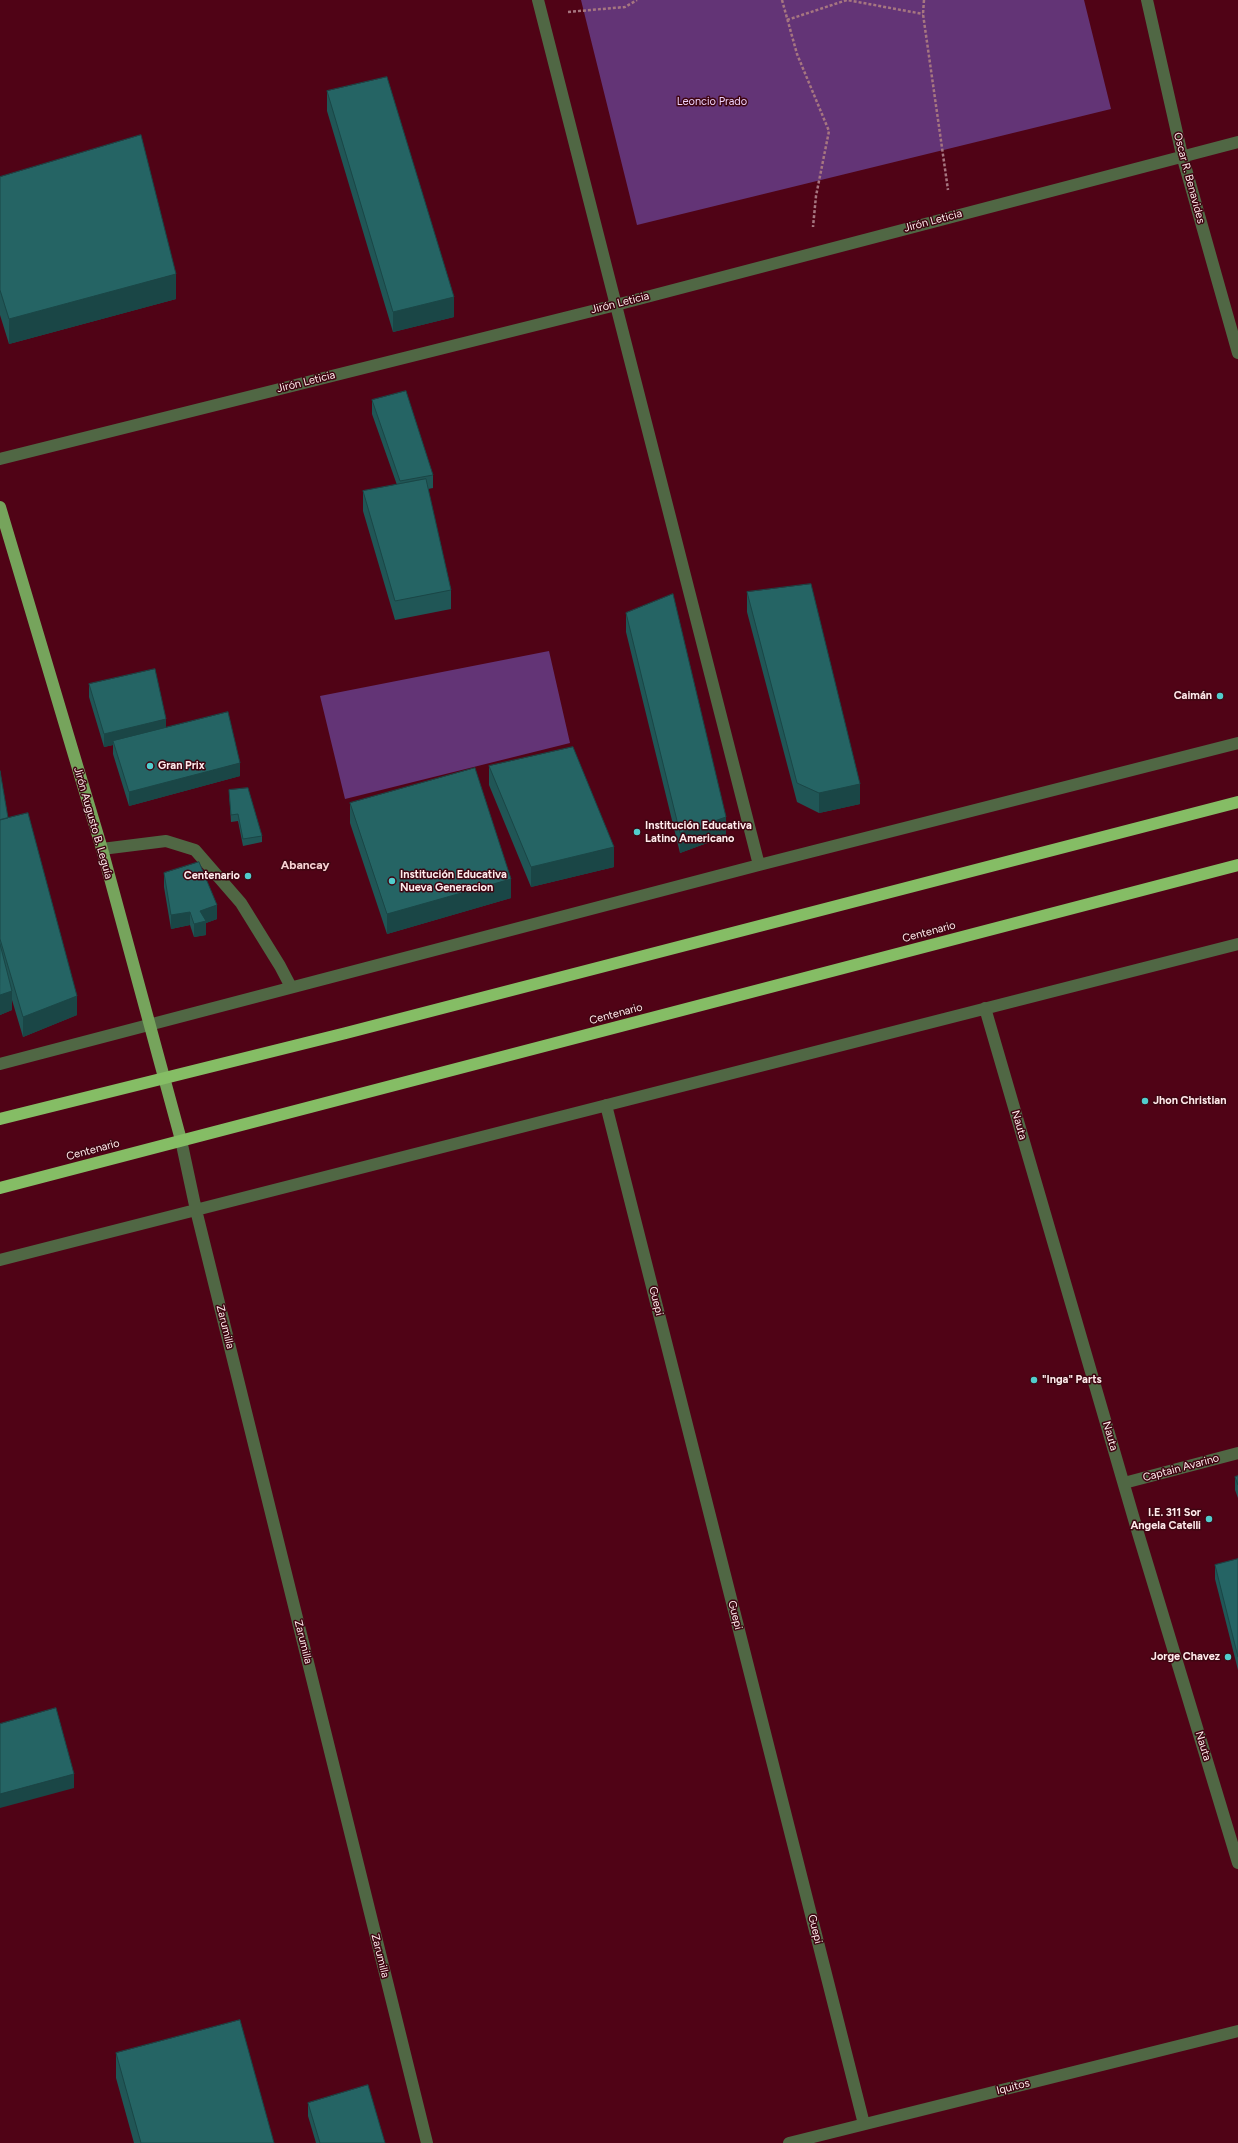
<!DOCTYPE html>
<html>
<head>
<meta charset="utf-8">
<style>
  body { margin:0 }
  canvas { display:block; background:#500316 }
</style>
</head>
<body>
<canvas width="1238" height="2143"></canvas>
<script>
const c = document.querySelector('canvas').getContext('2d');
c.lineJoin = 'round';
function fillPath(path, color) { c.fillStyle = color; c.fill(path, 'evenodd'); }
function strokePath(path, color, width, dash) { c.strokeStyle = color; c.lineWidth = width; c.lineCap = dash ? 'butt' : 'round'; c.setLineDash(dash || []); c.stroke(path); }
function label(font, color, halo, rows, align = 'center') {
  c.font = font + ' Figtree,sans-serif'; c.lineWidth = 3; c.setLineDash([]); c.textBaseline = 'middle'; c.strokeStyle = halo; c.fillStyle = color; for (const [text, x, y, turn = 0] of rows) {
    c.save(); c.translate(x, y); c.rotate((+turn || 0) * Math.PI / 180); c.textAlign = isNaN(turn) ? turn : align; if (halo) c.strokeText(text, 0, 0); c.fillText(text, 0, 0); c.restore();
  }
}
fillPath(new Path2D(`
  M 581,0 L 1084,0 L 1111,109 L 637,225 Z
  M 549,651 L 570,743 L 345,799 L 320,696 Z`), '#633476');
strokePath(new Path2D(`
  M 782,0 L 797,54 L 829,131 L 816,196 L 813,227
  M 924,0 L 923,14 L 948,190
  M 568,12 L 625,7 L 637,0
  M 787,20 L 847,0 L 923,14`), '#a67680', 2.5, [3, 2]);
strokePath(new Path2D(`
  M 538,0 L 759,865
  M 1147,0 L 1182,155 L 1238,353
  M 0,459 L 616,305 L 1238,142
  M 102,849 L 166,841 L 195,850 L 241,903 L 280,966 L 291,987
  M 985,1008 L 1138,1533 L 1238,1863
  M 0,1064 L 759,865 L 1238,743
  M 606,1105 L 864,2124
  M 181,1140 L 196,1210 L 427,2143
  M 0,1260 L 1238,944
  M 1124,1483 L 1238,1453
  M 789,2143 L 1238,2031`), '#506744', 12);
strokePath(new Path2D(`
  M 0,507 L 102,849 L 181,1140`), '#76a45c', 12);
strokePath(new Path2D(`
  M 0,1119 L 346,1033 L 1238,802
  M 0,1188 L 1238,865`), '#85bd65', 12);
fillPath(new Path2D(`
  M 327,91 L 454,317 L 393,332 L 327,111 Z
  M 0,177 L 176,299 L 9,344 L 0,315 Z
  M 372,400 L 433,475 L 433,488 L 428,489 L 451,590 L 451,609 L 395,620 L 363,511 L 363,491 L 397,485 L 372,414 Z
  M 747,592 L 860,804 L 819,813 L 797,802 L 747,612 Z
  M 626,613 L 726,836 L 680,853 L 626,632 Z
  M 89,684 L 166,728 L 240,776 L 129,806 L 113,754 L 113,745 L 104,747 L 89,697 Z
  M 489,766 L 614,867 L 531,887 L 489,785 Z
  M 0,771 L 8,818 L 77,1015 L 23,1037 L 12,1000 L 12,1010 L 0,1015 Z
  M 229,790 L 262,836 L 262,842 L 243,846 L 238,821 L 231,822 Z
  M 350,803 L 511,898 L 387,934 L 350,823 Z
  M 164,873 L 217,919 L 206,923 L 206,935 L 194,937 L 190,925 L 171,929 L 164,887 Z
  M 1238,1476 L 1238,1498 L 1235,1490 L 1235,1477 Z
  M 1238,1559 L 1238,1670 L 1215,1579 L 1215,1565 Z
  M 116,2053 L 274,2143 L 134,2143 L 116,2078 Z
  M 308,2103 L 385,2143 L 316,2143 L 308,2116 Z`), '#205656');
fillPath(new Path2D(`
  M 176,274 L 176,299 L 9,344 L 9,319 Z
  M 454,297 L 454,317 L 393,332 L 393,312 Z
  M 166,719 L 166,733 L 113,741 L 113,745 L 104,747 L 104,734 Z
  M 240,763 L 240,776 L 129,806 L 129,792 Z
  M 860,784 L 860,804 L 819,813 L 819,793 Z
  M 726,817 L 726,836 L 680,853 L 680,833 Z
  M 614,847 L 614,867 L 531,887 L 531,867 Z
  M 511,879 L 511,898 L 387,934 L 387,914 Z
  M 217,905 L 217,919 L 206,923 L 206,935 L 194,937 L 194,924 L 200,911 Z
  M 190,912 L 190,925 L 171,929 L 171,915 Z
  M 12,991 L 12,1010 L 0,1015 L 0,995 Z
  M 77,996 L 77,1015 L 23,1037 L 23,1017 Z
  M 74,1774 L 74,1788 L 0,1808 L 0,1794 Z`), '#1a4646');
const building = new Path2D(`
  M 387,77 L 454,297 L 393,312 L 327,91 Z
  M 141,135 L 176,274 L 9,319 L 0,290 L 0,177 Z
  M 406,391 L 433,475 L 400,481 L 372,400 Z
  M 426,479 L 451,590 L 395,601 L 363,491 Z
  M 811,584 L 860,784 L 819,793 L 797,783 L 747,592 Z
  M 673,594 L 726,817 L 680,833 L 626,613 Z
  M 155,669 L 166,719 L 104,734 L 89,684 Z
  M 228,712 L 240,763 L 129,792 L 113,741 Z
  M 573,747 L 614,847 L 531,867 L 489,766 Z
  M 475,768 L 511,879 L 387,914 L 350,803 Z
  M 0,771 L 8,818 L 0,820 Z
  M 248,788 L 262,836 L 243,839 L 238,814 L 231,815 L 229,790 Z
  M 28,813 L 77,996 L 23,1017 L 0,939 L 0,820 Z
  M 199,862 L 217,905 L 200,911 L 206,921 L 194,924 L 190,912 L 171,915 L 164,873 Z
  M 0,944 L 12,991 L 0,995 Z
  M 1238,1476 L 1238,1485 L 1235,1477 Z
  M 1238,1559 L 1238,1657 L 1215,1565 Z
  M 56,1708 L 74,1774 L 0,1794 L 0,1724 Z
  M 240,2020 L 274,2143 L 141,2143 L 116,2053 Z
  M 368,2085 L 385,2143 L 320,2143 L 308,2103 Z`);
fillPath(building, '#256464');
strokePath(building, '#1a4646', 1);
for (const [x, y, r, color] of [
  [1220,696,4,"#52cdcd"],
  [150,766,4,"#52cdcd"],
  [637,832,4,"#52cdcd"],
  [248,876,4,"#52cdcd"],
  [392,881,4,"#52cdcd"],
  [1145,1101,4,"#52cdcd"],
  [1034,1380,4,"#52cdcd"],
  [1209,1519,4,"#52cdcd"],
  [1228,1657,4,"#52cdcd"]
]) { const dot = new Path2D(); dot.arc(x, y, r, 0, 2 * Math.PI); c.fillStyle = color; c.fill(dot); strokePath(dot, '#3e0511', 1.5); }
label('11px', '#edd0fa', '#3e0511', [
  ["Leoncio Prado",712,102]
]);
label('11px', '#ffebec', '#3e0511', [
  ["Oscar R. Benavides",1189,178,75],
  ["Jirón Leticia",933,221,-15],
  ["Jirón Leticia",620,303,-14],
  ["Jirón Leticia",306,382,-14],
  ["Jirón Augusto B. Leguía",93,823,74],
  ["Centenario",929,932,-15],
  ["Centenario",616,1014,-15],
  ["Nauta",1019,1125,74],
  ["Centenario",93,1150,-15],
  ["Guepi",656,1301,76],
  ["Zarumilla",225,1327,76],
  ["Nauta",1110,1436,74],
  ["Captain Avarino",1181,1468,-15],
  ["Guepi",735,1615,76],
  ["Zarumilla",303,1642,76],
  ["Nauta",1203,1746,73],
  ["Guepi",815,1929,76],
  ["Zarumilla",380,1956,76],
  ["Iquitos",1013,2087,-14]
]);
label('bold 11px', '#ffebec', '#3e0511', [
  ["Caimán",1212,696,"right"],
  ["Gran Prix",158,766],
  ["Institución Educativa",645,826],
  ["Latino Americano",645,839],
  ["Institución Educativa",400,875],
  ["Nueva Generacion",400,888],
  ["Centenario",240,876,"right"],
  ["Jhon Christian",1153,1101],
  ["\"Inga\" Parts",1042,1380],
  ["I.E. 311 Sor",1201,1513,"right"],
  ["Angela Catelli",1201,1526,"right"],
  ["Jorge Chavez",1220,1657,"right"]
], 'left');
label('bold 12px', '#f8d2d4', '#3e0511', [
  ["Abancay",305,865]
]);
</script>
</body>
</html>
